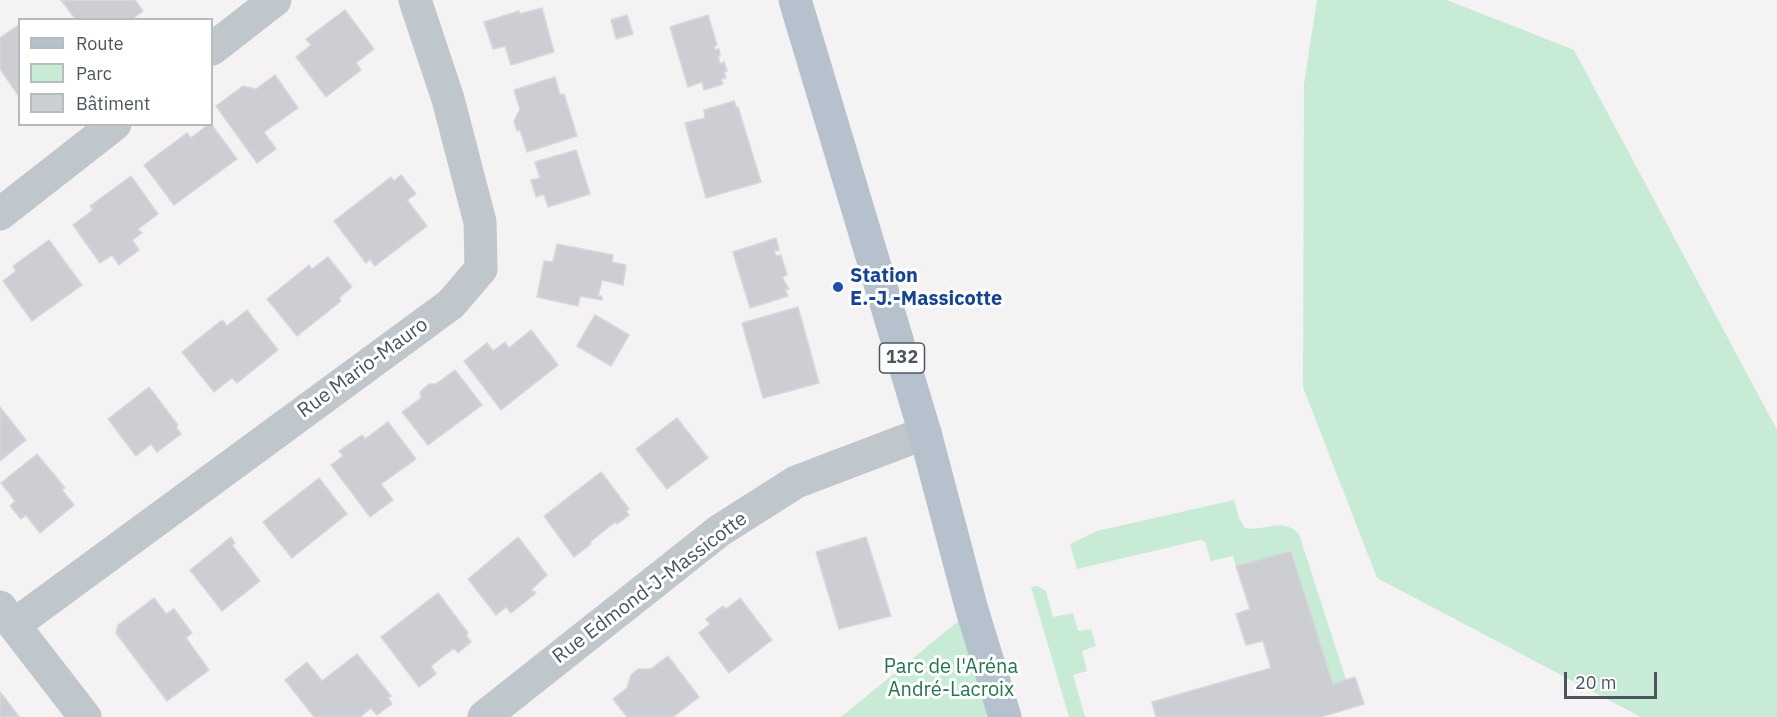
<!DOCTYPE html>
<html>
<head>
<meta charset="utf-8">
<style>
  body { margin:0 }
  #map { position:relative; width:1777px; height:717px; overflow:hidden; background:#f4f2f2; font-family:"IBM Plex Sans",sans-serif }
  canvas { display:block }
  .legend { position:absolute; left:18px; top:18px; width:195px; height:108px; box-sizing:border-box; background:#fff; border:2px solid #b7bbbe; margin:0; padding:8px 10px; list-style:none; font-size:18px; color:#4c555d }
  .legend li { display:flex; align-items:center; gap:12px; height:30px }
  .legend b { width:30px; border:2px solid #b7bbbe }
  .scale { position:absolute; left:1564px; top:672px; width:93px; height:27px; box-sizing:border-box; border:3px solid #4c555d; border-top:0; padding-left:8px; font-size:18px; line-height:21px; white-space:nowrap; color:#4c555d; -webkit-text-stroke:4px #fff; paint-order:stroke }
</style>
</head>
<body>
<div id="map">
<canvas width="1777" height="717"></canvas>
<ul class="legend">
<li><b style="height:8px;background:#b5c1cc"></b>Route</li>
<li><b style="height:16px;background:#c7ebd4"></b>Parc</li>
<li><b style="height:16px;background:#cdced3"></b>Bâtiment</li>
</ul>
<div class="scale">20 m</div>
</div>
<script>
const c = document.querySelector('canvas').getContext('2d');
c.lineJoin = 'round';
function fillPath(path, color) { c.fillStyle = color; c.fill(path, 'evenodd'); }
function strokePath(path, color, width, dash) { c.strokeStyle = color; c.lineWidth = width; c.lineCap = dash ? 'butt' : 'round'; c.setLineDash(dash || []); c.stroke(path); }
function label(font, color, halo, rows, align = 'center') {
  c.font = font + ' "IBM Plex Sans",sans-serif'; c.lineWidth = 6; c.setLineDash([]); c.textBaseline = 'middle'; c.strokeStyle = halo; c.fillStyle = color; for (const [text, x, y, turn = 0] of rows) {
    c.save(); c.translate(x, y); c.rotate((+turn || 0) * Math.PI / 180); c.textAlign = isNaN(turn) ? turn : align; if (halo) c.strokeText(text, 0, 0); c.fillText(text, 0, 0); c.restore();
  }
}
fillPath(new Path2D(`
  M 1317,0 L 1447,0 L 1574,50 L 1777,430 L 1777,717 L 1641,717 L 1377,578 L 1303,387 L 1304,84 Z
  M 1234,500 L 1239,518 L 1245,528 C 1266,532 1281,516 1299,534 L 1346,680 L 1333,684 L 1291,551 L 1236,566 L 1233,556 L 1211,561 L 1205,542 L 1200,540 L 1077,569 L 1070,544 L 1097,531 Z
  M 1037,586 L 1046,591 L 1053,617 L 1073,613 L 1078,631 L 1091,629 L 1096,646 L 1082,651 L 1087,671 L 1073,675 L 1085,717 L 1069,717 L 1031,587 Z
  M 972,610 L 1005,717 L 841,717 Z`), '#c7ebd4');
const building = new Path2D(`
  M 61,0 L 135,0 L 143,11 L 131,20 L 76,20 Z
  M 542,8 L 554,52 L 511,65 L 505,46 L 493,49 L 484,22 L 519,11 L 520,14 Z
  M 345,10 L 374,49 L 356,63 L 361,70 L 326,97 L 296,57 L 311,45 L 306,39 Z
  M 627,15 L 633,34 L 616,39 L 611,20 Z
  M 708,15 L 717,45 L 714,46 L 715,50 L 719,49 L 720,56 L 718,56 L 720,64 L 724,62 L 727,71 L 724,72 L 726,78 L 721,79 L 723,84 L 704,90 L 702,82 L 688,87 L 670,27 Z
  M 20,24 L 20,94 L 18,95 L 0,69 L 0,38 Z
  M 275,75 L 298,108 L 264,132 L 276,149 L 257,163 L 216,106 L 243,86 L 256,89 Z
  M 555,77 L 560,95 L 564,94 L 577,136 L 527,152 L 520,130 L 517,131 L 514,121 L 520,109 L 514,90 Z
  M 734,101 L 736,107 L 738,107 L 761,182 L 706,198 L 685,123 L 705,118 L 704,110 Z
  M 209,124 L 211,124 L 237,159 L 174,205 L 144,165 L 187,133 L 191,138 Z
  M 576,150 L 590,194 L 548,207 L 544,194 L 536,197 L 531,180 L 540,178 L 535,162 Z
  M 401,175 L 416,194 L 407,200 L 427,226 L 375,266 L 370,259 L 366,263 L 334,221 L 391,177 L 394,181 Z
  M 131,176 L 158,214 L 138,229 L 142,233 L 132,240 L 139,250 L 119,265 L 112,255 L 100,263 L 73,225 L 93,210 L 90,206 Z
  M 776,238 L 779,250 L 774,251 L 776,256 L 781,255 L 787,275 L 782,277 L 789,289 L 785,290 L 788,296 L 750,308 L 733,252 Z
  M 49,240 L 82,285 L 32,321 L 3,281 L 16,271 L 13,266 Z
  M 557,244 L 613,255 L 612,262 L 626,265 L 623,285 L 602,280 L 598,296 L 602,296 L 602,300 L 580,296 L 578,306 L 537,297 L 544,261 L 553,262 Z
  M 328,257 L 352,287 L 339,298 L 341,301 L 297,336 L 267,299 L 309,265 L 312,269 Z
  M 798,307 L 819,383 L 763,398 L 742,323 Z
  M 247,310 L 278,350 L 237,383 L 232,378 L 214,392 L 182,352 L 222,320 L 227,326 Z
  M 595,315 L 629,335 L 611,366 L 577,346 Z
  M 531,330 L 558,365 L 501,410 L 464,361 L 487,343 L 493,351 L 505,342 L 509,348 Z
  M 455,370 L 482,405 L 428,445 L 402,412 L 421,398 L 420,392 L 429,384 L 436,384 Z
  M 149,387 L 178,425 L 176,427 L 181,434 L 157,452 L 151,444 L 136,456 L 108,419 Z
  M 0,407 L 26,440 L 0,461 Z
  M 677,418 L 708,458 L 667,489 L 636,449 Z
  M 388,422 L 416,459 L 381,484 L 393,500 L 370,517 L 331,465 L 343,456 L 339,451 L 362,435 L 365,439 Z
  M 37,454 L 65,488 L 62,490 L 74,505 L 40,533 L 26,515 L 21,519 L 10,506 L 15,501 L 1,483 Z
  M 601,472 L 629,509 L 626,511 L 629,515 L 617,524 L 615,522 L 590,542 L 591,544 L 574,557 L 544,516 Z
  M 319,478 L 347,514 L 292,558 L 263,522 Z
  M 231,537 L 235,543 L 232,545 L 260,581 L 222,611 L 190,570 Z
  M 518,537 L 547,575 L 531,590 L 536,593 L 511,613 L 506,607 L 496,615 L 468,579 Z
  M 866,537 L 891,616 L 839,629 L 816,552 Z
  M 1291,551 L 1333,684 L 1355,677 L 1364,704 L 1321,717 L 1156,717 L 1152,702 L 1271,668 L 1263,641 L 1246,645 L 1236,614 L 1250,609 L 1236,566 Z
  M 438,593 L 468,633 L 466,635 L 471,642 L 458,653 L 454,648 L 431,666 L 436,674 L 419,687 L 381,637 Z
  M 154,598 L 166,614 L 174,609 L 192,633 L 186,638 L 209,670 L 167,701 L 116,633 L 118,625 Z
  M 740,598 L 772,640 L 729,673 L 699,633 L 710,624 L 706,619 L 723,606 L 726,609 Z
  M 357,654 L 391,696 L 388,698 L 392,704 L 377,715 L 371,708 L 360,717 L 314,717 L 285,680 L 307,662 L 322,681 Z
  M 668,656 L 699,697 L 673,717 L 627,717 L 613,699 L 627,688 L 631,675 L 638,669 L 651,669 Z
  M 0,692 L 5,698 L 19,717 L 0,717 Z`);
fillPath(building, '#cdced3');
strokePath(building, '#d6d8dc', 1.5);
strokePath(new Path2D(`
  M 212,49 L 275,0
  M 0,214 L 115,124
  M 0,607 L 85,717
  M 14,625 L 451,304 L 481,269 L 480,222 L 448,99 L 415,0
  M 484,717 L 719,531 L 796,482 L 925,433`), '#bfc6cc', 33);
strokePath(new Path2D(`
  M 795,0 L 925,433 L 972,610 L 1005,717`), '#b5c1cc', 33);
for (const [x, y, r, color] of [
  [838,287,6,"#1a4fb4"]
]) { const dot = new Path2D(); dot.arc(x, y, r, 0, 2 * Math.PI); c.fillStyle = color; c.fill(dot); strokePath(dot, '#fff', 2); }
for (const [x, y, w] of [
  [902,358,45]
]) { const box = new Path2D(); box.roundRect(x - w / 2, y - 15, w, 30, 4.5); c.fillStyle = '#fff'; c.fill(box); strokePath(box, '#4c555d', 1.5); }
label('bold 18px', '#4c555d', null, [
  ["132",902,358]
]);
label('bold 20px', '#164399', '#fff', [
  ["Station",850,276],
  ["E.-J.-Massicotte",850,299]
], 'left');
label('20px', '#4c555d', '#fff', [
  ["Rue Mario-Mauro",363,368,-36],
  ["Rue Edmond-J-Massicotte",650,588,-37]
]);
label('20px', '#24764d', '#fff', [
  ["Parc de l'Aréna",951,667],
  ["André-Lacroix",951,690]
]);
</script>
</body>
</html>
